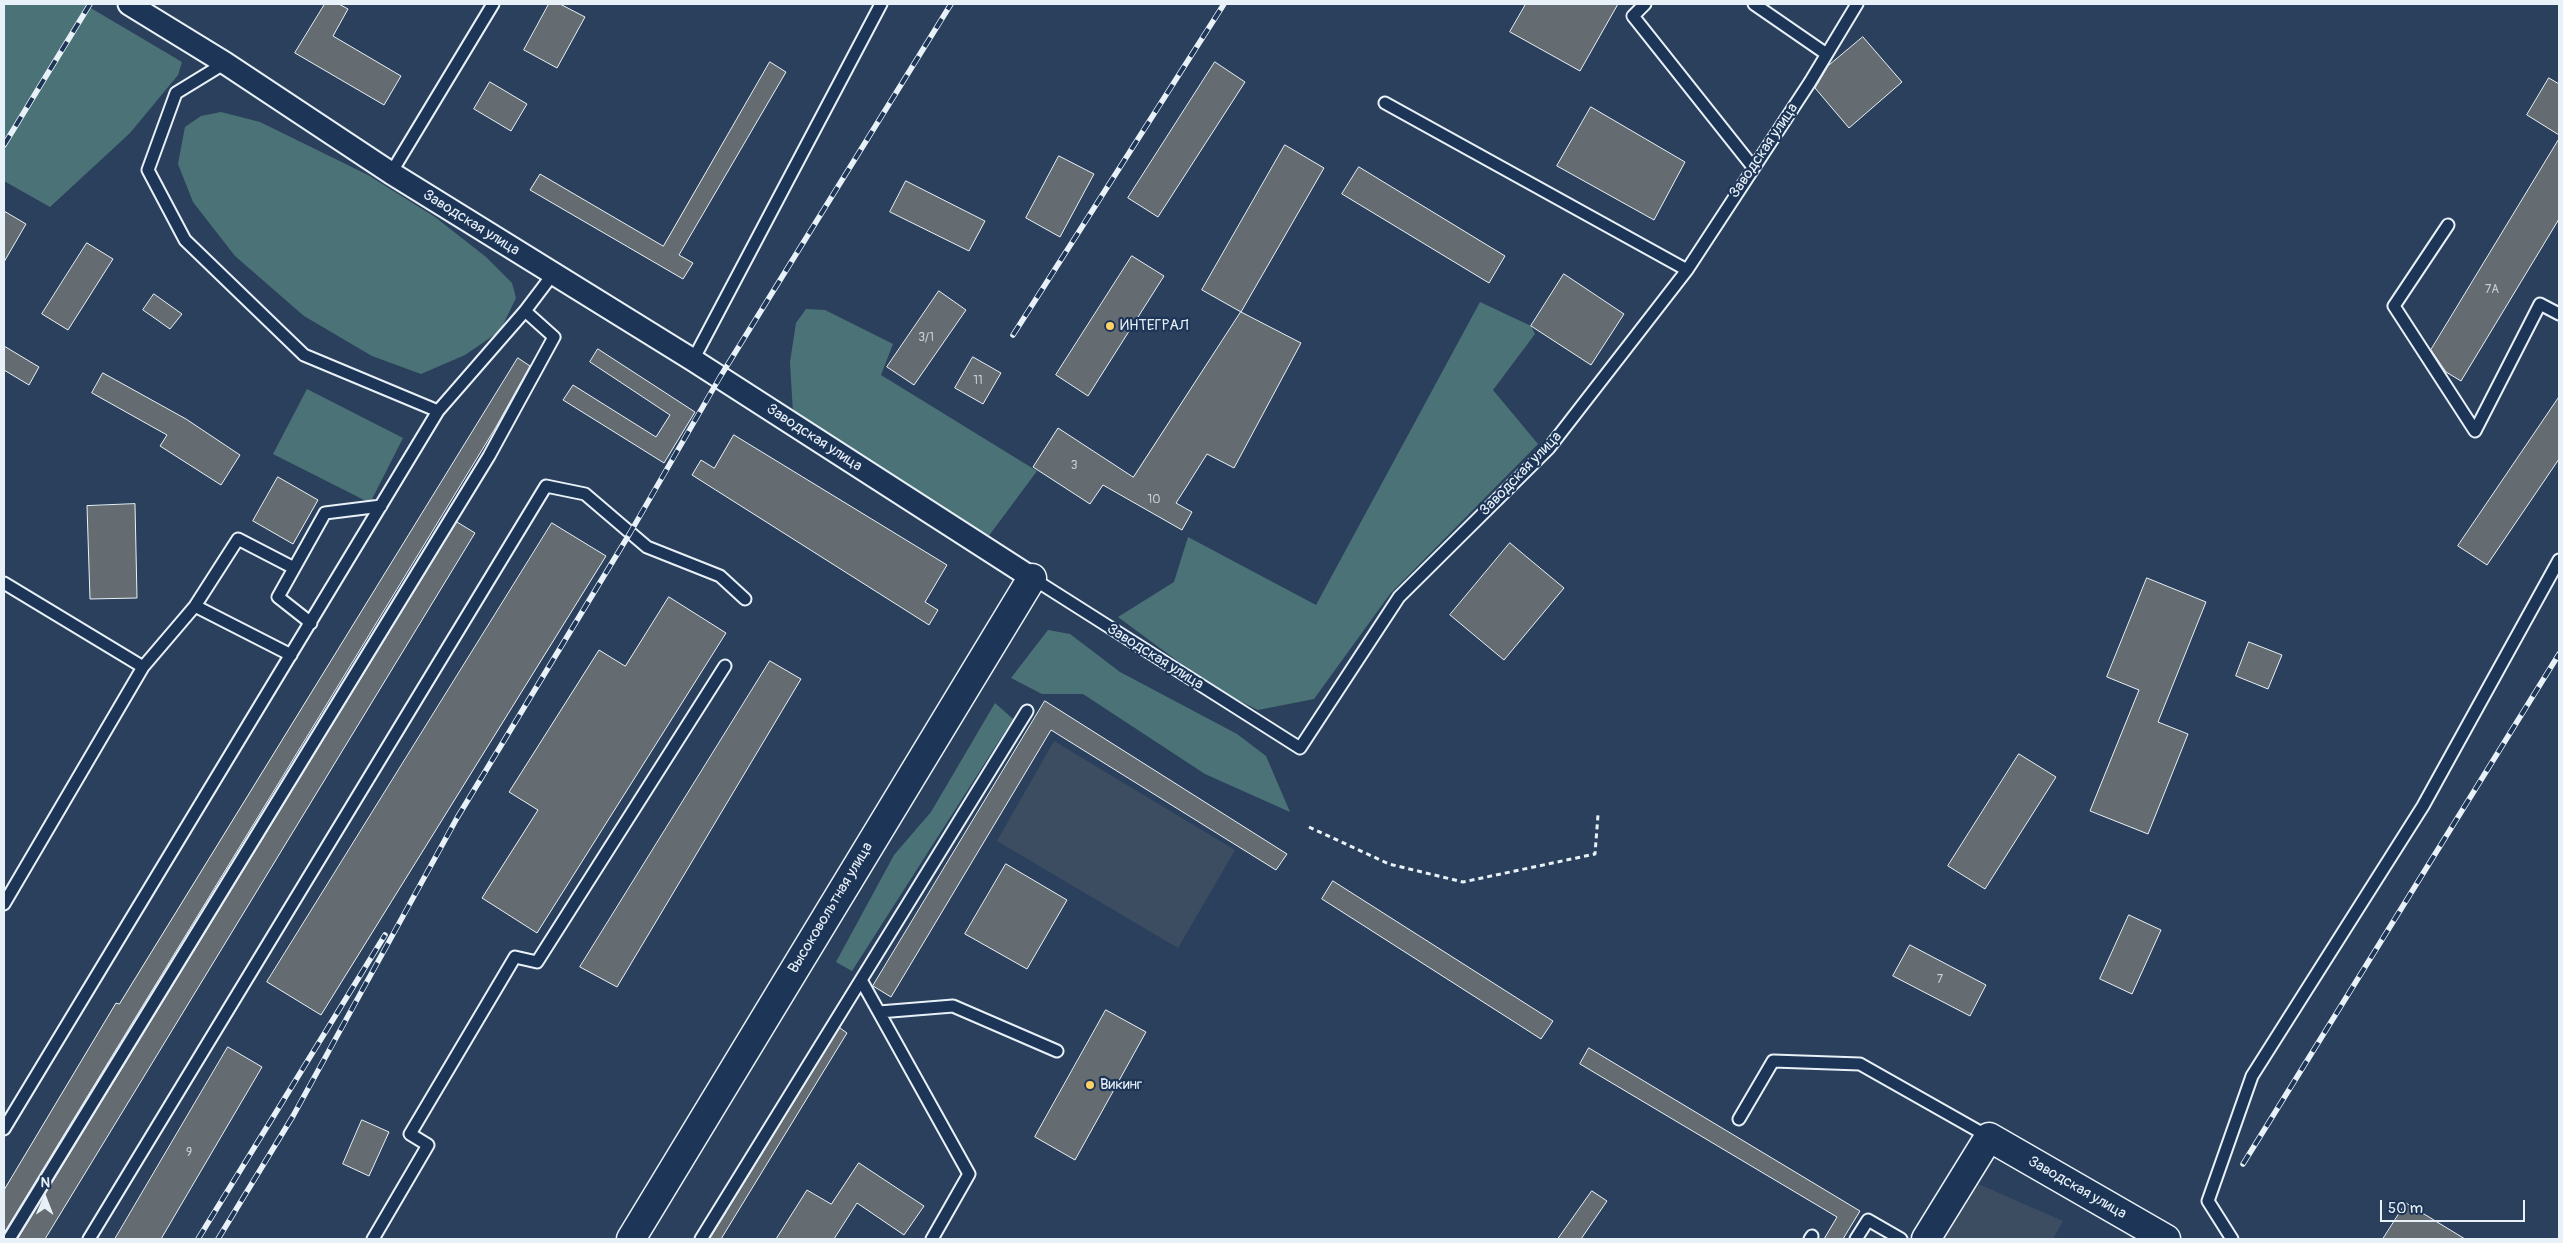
<!DOCTYPE html>
<html>
<head>
<meta charset="utf-8">
<style>
  body { margin:0 }
  #map { position:relative; width:2563px; height:1243px; overflow:hidden; background:#2b405c; font-family:Pangolin,sans-serif }
  canvas { display:block }
  .frame { position:absolute; inset:0; border:5px solid #e8f1f8; pointer-events:none }
  .north { position:absolute; left:20px; top:1173px; width:50px; height:50px; -webkit-text-stroke:4px #1d3557; paint-order:stroke; rotate:1deg; font-size:14px; font-weight:700; line-height:20px; text-align:center; color:#e8f1f8 }
  .north::after { content:''; display:block; margin:auto; width:18px; height:22px; background:#e8f1f8; clip-path:polygon(50% 0,100% 100%,50% 72%,0 100%) }
  .scale { position:absolute; left:2380px; top:1200px; width:145px; height:22px; box-sizing:border-box; border:2px solid #e8f1f8; border-top:0; padding-left:6px; font-size:15px; line-height:18px; white-space:nowrap; color:#e8f1f8; -webkit-text-stroke:4px #1d3557; paint-order:stroke }
</style>
</head>
<body>
<div id="map">
<canvas width="2563" height="1243"></canvas>
<div class="frame"></div>
<div class="north">N</div>
<div class="scale">50 m</div>
</div>
<script>
const c = document.querySelector('canvas').getContext('2d');
c.lineJoin = 'round';
function fillPath(path, color) { c.fillStyle = color; c.fill(path, 'evenodd'); }
function strokePath(path, color, width, dash) { c.strokeStyle = color; c.lineWidth = width; c.lineCap = dash ? 'butt' : 'round'; c.setLineDash(dash || []); c.stroke(path); }
function label(font, color, halo, rows, align = 'center') {
  c.font = font + ' Pangolin,sans-serif'; c.lineWidth = 4.5; c.setLineDash([]); c.textBaseline = 'middle'; c.strokeStyle = halo; c.fillStyle = color; for (const [text, x, y, turn = 0] of rows) {
    c.save(); c.translate(x, y); c.rotate((+turn || 0) * Math.PI / 180); c.textAlign = isNaN(turn) ? turn : align; if (halo) c.strokeText(text, 0, 0); c.fillText(text, 0, 0); c.restore();
  }
}
fillPath(new Path2D(`
  M 1054,741 L 1235,850 L 1178,948 L 997,841 Z
  M 1960,1176 L 2063,1221 L 2053,1239 L 1922,1239 Z`), '#3c4d62');
fillPath(new Path2D(`
  M 4,4 L 84,4 L 182,62 L 178,75 L 130,133 L 50,207 L 4,181 Z
  M 221,112 L 260,122 L 368,175 L 435,217 L 486,257 L 512,283 L 516,298 L 500,331 L 465,355 L 421,374 L 372,356 L 304,316 L 235,256 L 193,202 L 178,164 L 185,127 L 201,116 Z
  M 1480,302 L 1531,326 L 1535,334 L 1493,390 L 1538,444 L 1390,594 L 1314,699 L 1258,710 L 1230,696 L 1183,665 L 1118,617 L 1174,582 L 1188,537 L 1316,605 Z
  M 806,309 L 825,310 L 893,344 L 881,375 L 1037,471 L 988,537 L 793,413 L 790,362 L 796,323 Z
  M 307,389 L 403,438 L 370,503 L 273,454 Z
  M 1048,630 L 1070,634 L 1120,672 L 1237,734 L 1266,756 L 1290,812 L 1205,774 L 1083,694 L 1042,694 L 1011,678 Z
  M 995,703 L 1013,719 L 852,971 L 836,962 L 894,855 L 931,812 Z`), '#4b7377');
const building = new Path2D(`
  M 325,4 L 339,4 L 348,9 L 333,36 L 401,76 L 384,105 L 295,53 Z
  M 549,4 L 560,4 L 585,17 L 557,68 L 524,50 Z
  M 1526,4 L 1618,4 L 1580,71 L 1510,32 Z
  M 1863,37 L 1902,82 L 1849,128 L 1815,88 L 1828,66 Z
  M 770,62 L 786,72 L 679,255 L 693,263 L 683,279 L 530,190 L 540,174 L 663,246 Z
  M 1215,62 L 1245,82 L 1158,217 L 1128,198 Z
  M 2549,78 L 2559,84 L 2559,135 L 2527,115 Z
  M 490,82 L 527,104 L 511,131 L 474,109 Z
  M 1591,107 L 1685,162 L 1654,220 L 1557,166 Z
  M 2559,139 L 2559,219 L 2461,381 L 2446,372 L 2431,350 Z
  M 1285,145 L 1324,168 L 1241,312 L 1202,290 Z
  M 1059,156 L 1094,174 L 1060,237 L 1026,218 Z
  M 1359,167 L 1505,256 L 1489,283 L 1342,194 Z
  M 906,181 L 985,221 L 969,251 L 890,212 Z
  M 4,211 L 26,224 L 4,262 Z
  M 87,243 L 113,259 L 68,330 L 42,314 Z
  M 1132,256 L 1164,276 L 1088,396 L 1056,375 Z
  M 1564,274 L 1624,314 L 1591,365 L 1531,326 Z
  M 939,291 L 966,310 L 914,385 L 887,367 Z
  M 154,294 L 182,314 L 170,329 L 143,310 Z
  M 1241,312 L 1301,343 L 1234,468 L 1207,454 L 1185,489 L 1176,503 L 1192,512 L 1182,530 L 1103,485 L 1090,504 L 1033,467 L 1058,428 L 1133,477 Z
  M 4,346 L 39,367 L 29,385 L 4,370 Z
  M 598,349 L 695,412 L 664,463 L 563,400 L 573,385 L 656,437 L 670,415 L 590,362 Z
  M 973,357 L 1001,373 L 983,404 L 955,388 Z
  M 518,358 L 530,366 L 496,427 L 4,1233 L 4,1190 L 116,1003 L 119,1004 Z
  M 103,373 L 186,419 L 240,455 L 221,485 L 160,446 L 167,435 L 92,393 Z
  M 2559,397 L 2559,459 L 2487,565 L 2458,546 Z
  M 734,435 L 947,565 L 925,602 L 938,610 L 929,625 L 692,475 L 701,460 L 714,468 Z
  M 278,477 L 318,500 L 293,544 L 253,521 Z
  M 135,504 L 137,598 L 90,599 L 87,506 Z
  M 457,522 L 475,533 L 45,1239 L 18,1239 Z
  M 552,523 L 606,556 L 321,1015 L 267,982 Z
  M 1510,543 L 1564,588 L 1504,660 L 1450,615 Z
  M 2147,578 L 2206,602 L 2158,722 L 2188,734 L 2148,834 L 2090,811 L 2139,690 L 2107,677 Z
  M 669,597 L 726,633 L 537,933 L 482,898 L 538,810 L 509,792 L 599,650 L 625,666 Z
  M 2249,642 L 2282,655 L 2268,689 L 2236,676 Z
  M 770,661 L 801,679 L 617,987 L 580,967 Z
  M 1045,701 L 1287,854 L 1276,870 L 1051,730 L 891,997 L 873,986 Z
  M 2019,754 L 2056,777 L 1985,889 L 1948,866 Z
  M 1006,864 L 1067,900 L 1027,969 L 965,934 Z
  M 1333,881 L 1553,1021 L 1541,1039 L 1322,899 Z
  M 2129,915 L 2161,930 L 2132,994 L 2100,979 Z
  M 1910,945 L 1986,985 L 1970,1016 L 1893,976 Z
  M 1106,1010 L 1146,1032 L 1075,1160 L 1035,1137 Z
  M 840,1028 L 847,1033 L 721,1239 L 710,1239 Z
  M 228,1047 L 262,1067 L 161,1239 L 115,1239 Z
  M 1589,1048 L 1860,1211 L 1843,1239 L 1824,1239 L 1837,1217 L 1580,1064 Z
  M 362,1120 L 389,1132 L 369,1176 L 343,1164 Z
  M 859,1163 L 924,1206 L 904,1235 L 857,1203 L 834,1239 L 776,1239 L 807,1190 L 831,1204 Z
  M 1592,1191 L 1607,1201 L 1581,1239 L 1558,1239 Z
  M 2406,1203 L 2465,1239 L 2383,1239 Z`);
fillPath(building, '#656c71');
strokePath(building, '#e8f1f8', 1);
const service = new Path2D(`
  M 1645,4 L 1633,16 L 1753,167
  M 1754,4 L 1825,53
  M 225,63 L 176,93 L 148,170 L 185,240 L 304,355 L 438,411 L 525,311 L 553,274
  M 1385,103 L 1687,270
  M 391,173 L 493,4
  M 2448,225 L 2394,306 L 2475,431 L 2540,304 L 2559,314
  M 693,360 L 881,4
  M 1032,578 L 1300,748 L 1399,597 L 1549,448 L 1687,270 L 1810,82 L 1857,4
  M 4,583 L 143,667 L 195,606 L 238,539 L 294,568
  M 195,606 L 291,655
  M 311,623 L 278,597 L 325,513 L 381,506
  M 4,904 L 143,667
  M 861,980 L 969,1174 L 932,1239
  M 879,1012 L 953,1006 L 1057,1051
  M 1739,1119 L 1773,1061 L 1860,1064 L 1989,1137
  M 4,1129 L 438,411
  M 9,1239 L 489,456 L 554,337 L 525,311
  M 89,1239 L 546,486 L 585,494 L 647,547 L 720,576 L 745,599
  M 373,1239 L 428,1145 L 410,1134 L 515,957 L 537,962 L 725,666
  M 701,1239 L 1027,711
  M 1810,1239 L 1812,1236
  M 1856,1239 L 1868,1220 L 1901,1239
  M 2232,1239 L 2208,1201 L 2252,1076 L 2423,806 L 2559,560`);
const minor = new Path2D(`
  M 129,4 L 225,63 L 391,173 L 693,360 L 1032,578`);
const tertiary = new Path2D(`
  M 631,1239 L 1032,578
  M 1926,1239 L 1989,1137 L 2166,1239`);
strokePath(service, '#e8f1f8', 15);
strokePath(minor, '#e8f1f8', 25);
strokePath(tertiary, '#e8f1f8', 31);
strokePath(new Path2D(`
  M 1309,827 L 1389,864 L 1463,882 L 1595,854 L 1598,815`), '#e8f1f8', 3, [5, 4]);
strokePath(service, '#1d3557', 11);
strokePath(minor, '#1d3557', 21);
strokePath(tertiary, '#1d3557', 28);
const rail = new Path2D(`
  M 4,145 L 90,4
  M 1013,335 L 1224,4
  M 2243,1164 L 2559,654
  M 198,1239 L 385,935
  M 218,1239 L 293,1116 L 457,818 L 630,533 L 720,377 L 951,4`);
strokePath(rail, '#e8f1f8', 5.5);
strokePath(rail, '#1d3557', 4, [11]);
for (const [x, y, r, color] of [
  [1110,326,5,"#ffd166"],
  [1090,1085,5,"#ffd166"]
]) { const dot = new Path2D(); dot.arc(x, y, r, 0, 2 * Math.PI); c.fillStyle = color; c.fill(dot); strokePath(dot, '#1d3557', 2); }
label('12px', '#c7d0d6', null, [
  ["7А",2492,290],
  ["3/1",926,338],
  ["11",978,381],
  ["3",1074,466],
  ["10",1154,500],
  ["7",1940,980],
  ["9",189,1153]
]);
label('15px', '#e8f1f8', '#1d3557', [
  ["Заводская улица",1764,151,-56],
  ["Заводская улица",471,223,32],
  ["Заводская улица",814,438,33],
  ["Заводская улица",1521,474,-46],
  ["Заводская улица",1155,657,32],
  ["Высоковольтная улица",831,908,-59],
  ["Заводская улица",2077,1188,30]
]);
label('15px', '#e8f1f8', '#1d3557', [
  ["ИНТЕГРАЛ",1120,326],
  ["Викинг",1100,1085]
], 'left');
</script>
</body>
</html>
